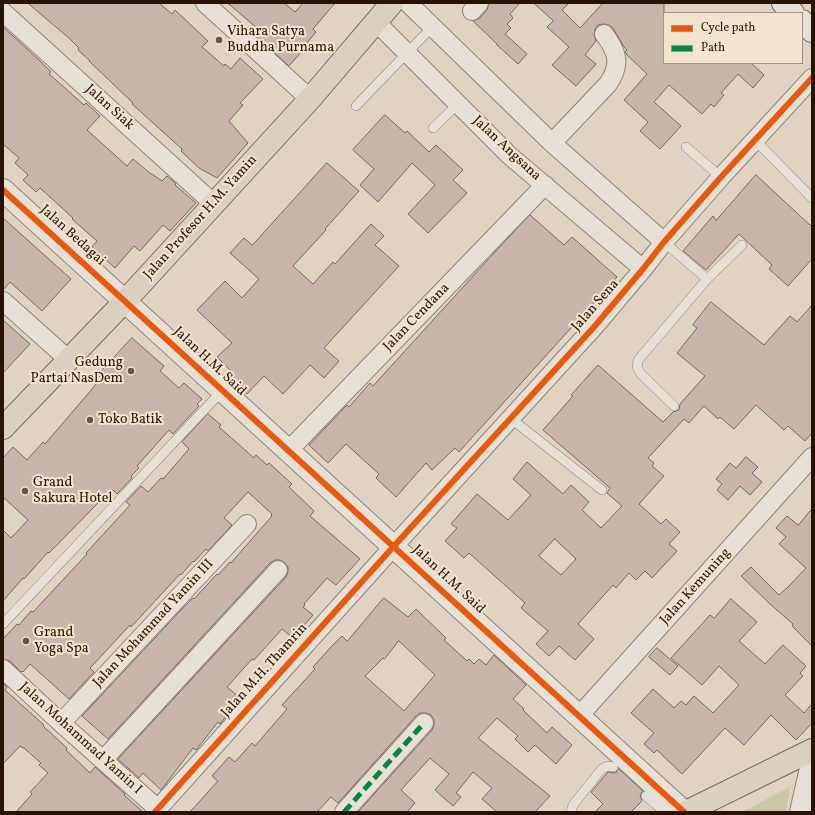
<!DOCTYPE html>
<html>
<head>
<meta charset="utf-8">
<style>
  body { margin:0 }
  #map { position:relative; width:815px; height:815px; overflow:hidden; background:#e0d3c1; font-family:Vollkorn,serif }
  canvas { display:block }
  .frame { position:absolute; inset:0; border:4px solid #281404; pointer-events:none }
  .legend { position:absolute; left:663px; top:12px; width:140px; height:52px; box-sizing:border-box; background:#f3e4ce; border:1px solid #a2917d; margin:0; padding:5px 7px; list-style:none; font-size:12px; color:#281404 }
  .legend li { display:flex; align-items:center; gap:8px; height:20px }
  .legend b { width:20px; border:1px solid #a2917d }
</style>
</head>
<body>
<div id="map">
<canvas width="815" height="815"></canvas>
<div class="frame"></div>
<ul class="legend">
<li><b style="height:5px;background:#e8590c"></b>Cycle path</li>
<li><b style="height:5px;background:#00873e"></b>Path</li>
</ul>
</div>
<script>
const c = document.querySelector('canvas').getContext('2d');
c.lineJoin = 'round';
function fillPath(path, color) { c.fillStyle = color; c.fill(path, 'evenodd'); }
function strokePath(path, color, width, dash) { c.strokeStyle = color; c.lineWidth = width; c.lineCap = dash ? 'butt' : 'round'; c.setLineDash(dash || []); c.stroke(path); }
function label(font, color, halo, rows, align = 'center') {
  c.font = font + ' Vollkorn,serif'; c.lineWidth = 4; c.setLineDash([]); c.textBaseline = 'middle'; c.strokeStyle = halo; c.fillStyle = color; for (const [text, x, y, turn = 0] of rows) {
    c.save(); c.translate(x, y); c.rotate((+turn || 0) * Math.PI / 180); c.textAlign = isNaN(turn) ? turn : align; if (halo) c.strokeText(text, 0, 0); c.fillText(text, 0, 0); c.restore();
  }
}
fillPath(new Path2D(`
  M 790,787 L 786,812 L 742,812 Z`), '#c9c7a5');
const building = new Path2D(`
  M 28,3 L 159,3 L 172,14 L 175,10 L 208,41 L 202,47 L 224,66 L 225,64 L 231,69 L 240,58 L 263,79 L 240,103 L 243,105 L 229,121 L 248,143 L 217,178 L 199,168 L 181,151 L 182,149 L 132,104 L 133,103 L 89,61 L 90,61 L 78,50 L 79,48 L 70,39 Z
  M 228,3 L 284,3 L 295,12 L 303,3 L 335,3 L 313,29 L 316,32 L 301,50 L 302,51 L 289,66 L 257,37 L 261,32 Z
  M 489,3 L 520,3 L 510,14 L 513,18 L 507,24 L 511,28 L 505,34 L 527,54 L 518,64 L 497,45 L 497,44 L 473,21 L 480,18 L 487,10 Z
  M 534,3 L 569,3 L 562,10 L 580,28 L 603,3 L 664,3 L 664,63 L 751,63 L 764,75 L 753,88 L 738,74 L 721,93 L 724,95 L 714,107 L 711,104 L 702,114 L 669,85 L 654,102 L 681,126 L 660,149 L 640,131 L 648,122 L 624,100 L 647,74 L 626,54 L 625,52 L 627,50 L 624,47 L 613,28 L 609,25 L 603,24 L 598,25 L 595,29 L 594,35 L 596,41 L 585,55 L 596,64 L 576,86 L 552,65 L 569,47 L 547,27 L 553,21 Z
  M 3,27 L 39,60 L 51,72 L 49,74 L 65,88 L 84,105 L 86,103 L 100,116 L 87,130 L 127,166 L 133,159 L 151,174 L 152,174 L 162,181 L 167,176 L 176,184 L 175,185 L 196,203 L 170,231 L 163,225 L 140,251 L 134,246 L 115,268 L 92,247 L 97,241 L 72,219 L 73,218 L 40,188 L 36,192 L 23,180 L 28,175 L 15,163 L 19,158 L 3,144 Z
  M 385,115 L 405,133 L 407,131 L 429,152 L 436,145 L 463,170 L 453,180 L 467,193 L 428,233 L 408,214 L 435,185 L 412,163 L 378,202 L 360,185 L 374,169 L 353,150 Z
  M 327,163 L 359,191 L 325,229 L 326,230 L 293,266 L 313,284 L 333,262 L 335,264 L 371,224 L 384,236 L 375,245 L 399,266 L 324,348 L 339,361 L 324,378 L 310,365 L 283,394 L 264,376 L 247,394 L 229,377 L 233,373 L 217,357 L 232,343 L 197,310 L 225,281 L 242,298 L 259,279 L 230,253 L 244,238 L 252,245 Z
  M 756,175 L 812,227 L 812,259 L 788,286 L 769,269 L 772,265 L 739,234 L 706,270 L 683,251 L 713,216 L 716,220 Z
  M 530,215 L 564,245 L 572,237 L 617,277 L 459,452 L 455,448 L 432,470 L 426,463 L 396,497 L 376,478 L 379,474 L 346,444 L 328,463 L 309,445 L 347,405 L 349,407 L 370,383 L 373,386 L 485,263 Z
  M 3,218 L 71,279 L 42,311 L 10,282 L 3,290 Z
  M 711,302 L 764,345 L 790,316 L 797,322 L 812,305 L 812,433 L 805,441 L 788,426 L 784,430 L 756,405 L 734,429 L 720,417 L 718,419 L 704,406 L 689,423 L 684,419 L 648,458 L 654,463 L 652,466 L 664,476 L 639,504 L 661,524 L 666,519 L 680,532 L 669,544 L 677,551 L 652,578 L 645,571 L 636,580 L 629,573 L 616,588 L 613,585 L 578,624 L 594,639 L 575,660 L 559,646 L 549,656 L 536,644 L 548,631 L 521,608 L 525,603 L 469,553 L 464,558 L 445,541 L 457,528 L 451,524 L 477,494 L 508,520 L 531,495 L 513,479 L 527,462 L 563,494 L 571,485 L 589,502 L 582,510 L 601,528 L 622,506 L 607,493 L 610,488 L 543,430 L 573,396 L 571,395 L 598,365 L 663,422 L 673,412 L 679,410 L 680,404 L 705,376 L 677,353 L 697,328 L 693,325 ZM 555,539 L 576,559 L 561,575 L 539,556 Z
  M 3,320 L 30,344 L 3,373 Z
  M 132,338 L 164,366 L 160,371 L 179,388 L 184,383 L 202,399 L 197,404 L 199,406 L 173,434 L 169,430 L 137,466 L 139,468 L 131,476 L 132,478 L 117,494 L 113,490 L 100,503 L 99,502 L 49,553 L 48,552 L 24,579 L 23,578 L 3,601 L 3,530 L 11,538 L 28,520 L 3,497 L 3,458 L 13,447 L 27,460 L 43,442 L 45,444 L 87,395 L 101,378 L 98,375 Z
  M 208,414 L 221,425 L 219,427 L 254,458 L 256,455 L 267,465 L 269,463 L 292,484 L 289,487 L 314,511 L 310,516 L 360,559 L 336,585 L 327,578 L 304,604 L 305,605 L 303,607 L 313,615 L 293,638 L 282,629 L 254,660 L 252,659 L 227,687 L 240,698 L 220,724 L 218,722 L 196,750 L 193,748 L 161,790 L 143,773 L 139,778 L 118,759 L 286,577 L 288,572 L 288,567 L 285,563 L 280,560 L 275,560 L 270,563 L 108,739 L 82,716 L 181,610 L 193,598 L 194,599 L 217,574 L 218,575 L 230,562 L 231,563 L 272,516 L 271,515 L 272,514 L 248,492 L 224,518 L 232,525 L 208,551 L 206,549 L 194,562 L 193,561 L 181,575 L 180,574 L 131,627 L 130,625 L 90,668 L 94,672 L 69,699 L 30,664 L 23,672 L 22,671 L 21,672 L 10,661 L 3,659 L 3,639 L 17,624 L 19,625 L 31,611 L 33,612 L 87,554 L 86,553 L 98,540 L 130,505 L 126,502 L 141,486 L 148,492 L 161,478 L 163,479 L 189,449 L 182,442 Z
  M 746,457 L 758,467 L 752,473 L 762,482 L 750,495 L 740,486 L 728,500 L 717,490 L 722,484 L 716,479 L 730,463 L 736,468 Z
  M 812,509 L 812,646 L 792,626 L 793,624 L 770,604 L 741,576 L 751,567 L 779,595 L 788,587 L 806,568 L 779,544 L 786,537 L 776,528 L 787,516 L 798,525 Z
  M 384,598 L 408,617 L 416,609 L 446,638 L 444,640 L 467,661 L 469,659 L 474,664 L 479,659 L 486,665 L 494,655 L 526,685 L 513,699 L 524,709 L 523,710 L 547,733 L 552,727 L 572,745 L 556,764 L 535,745 L 528,752 L 515,739 L 518,736 L 497,718 L 478,738 L 550,796 L 535,812 L 497,812 L 482,799 L 492,788 L 473,772 L 456,793 L 461,797 L 453,806 L 435,790 L 449,774 L 430,758 L 401,790 L 415,803 L 407,812 L 358,812 L 432,730 L 434,725 L 434,719 L 431,715 L 426,713 L 420,713 L 416,716 L 338,803 L 331,797 L 317,812 L 190,812 L 218,781 L 212,776 L 229,757 L 235,762 L 252,743 L 255,746 L 287,709 L 282,705 L 315,669 L 313,667 L 331,647 L 342,636 L 347,641 ZM 399,641 L 435,675 L 404,711 L 365,676 L 383,658 L 384,659 Z
  M 731,599 L 757,622 L 739,641 L 765,664 L 783,645 L 806,666 L 800,673 L 803,676 L 785,695 L 804,713 L 812,704 L 812,723 L 796,740 L 771,715 L 744,745 L 725,728 L 682,774 L 657,750 L 654,753 L 644,744 L 654,733 L 631,713 L 653,689 L 674,708 L 681,701 L 686,705 L 694,696 L 713,713 L 739,685 L 719,666 L 702,685 L 671,658 L 710,615 L 714,618 Z
  M 657,648 L 678,666 L 670,675 L 649,657 Z
  M 3,683 L 7,687 L 5,690 L 44,725 L 43,726 L 67,748 L 66,750 L 90,773 L 95,767 L 125,794 L 124,795 L 143,812 L 16,812 L 32,794 L 30,792 L 48,773 L 39,765 L 41,763 L 24,748 L 23,748 L 20,746 L 3,764 Z
  M 619,769 L 643,791 L 640,795 L 642,801 L 631,812 L 595,812 L 603,804 L 591,792 L 608,772 L 615,773 Z`);
fillPath(building, '#cab5ac');
strokePath(building, '#746a60', 1);
const service = new Path2D(`
  M 356,106 L 433,26
  M 433,128 L 459,103
  M 755,140 L 812,198
  M 686,147 L 721,177
  M 664,242 L 707,279
  M 674,406 L 641,374 C 637,368 636,365 639,359 L 707,279 L 742,245
  M 510,418 L 602,490
  M 3,624 L 222,391
  M 646,796 L 665,812
  M 571,812 L 573,805 L 600,771 C 604,767 607,765 613,767`);
const minor = new Path2D(`
  M 205,3 L 310,99
  M 408,3 L 552,143 L 664,242
  M 472,11 L 479,3
  M 3,12 L 214,204
  M 376,22 L 510,156 L 643,269
  M 552,143 L 608,84 C 622,64 617,51 604,34
  M 3,301 L 69,360
  M 288,451 L 545,185
  M 3,669 L 61,723 L 158,809
  M 579,716 L 812,457
  M 61,723 L 247,524
  M 103,760 L 278,570
  M 155,812 L 394,546 L 594,327 L 643,269 L 664,242 L 721,177 L 812,78
  M 344,812 L 424,723`);
const tertiary = new Path2D(`
  M 3,190 L 684,812
  M 801,812 L 812,764`);
const secondary = new Path2D(`
  M 783,3 L 793,13
  M 802,21 L 812,31`);
const primary = new Path2D(`
  M 3,428 L 126,300 L 310,99 L 392,3
  M 686,812 L 812,750`);
strokePath(service, '#8f8478', 10);
strokePath(minor, '#8f8478', 20);
strokePath(tertiary, '#8f8478', 24);
strokePath(secondary, '#746a60', 24);
strokePath(primary, '#746a60', 24);
strokePath(service, '#e6e0d6', 9);
strokePath(minor, '#e6e0d6', 18);
strokePath(tertiary, '#e6e0d6', 22);
strokePath(secondary, '#e6e0d6', 22);
strokePath(primary, '#dad0c1', 22);
strokePath(new Path2D(`
  M 344,812 L 424,723`), '#00873e', 5, [10, 5]);
strokePath(new Path2D(`
  M 3,190 L 684,812
  M 155,812 L 394,546 L 594,327 L 643,269 L 664,242 L 721,177 L 812,78`), '#e8590c', 6);
for (const [x, y, r, color] of [
  [219,40,4,"#685746"],
  [131,371,4,"#685746"],
  [90,420,4,"#685746"],
  [25,491,4,"#685746"],
  [26,641,4,"#685746"]
]) { const dot = new Path2D(); dot.arc(x, y, r, 0, 2 * Math.PI); c.fillStyle = color; c.fill(dot); strokePath(dot, '#f3e4ce', 1.5); }
label('14px', '#281404', '#f3e4ce', [
  ["Vihara Satya",227,32],
  ["Buddha Purnama",227,48],
  ["Gedung",123,363,"right"],
  ["Partai NasDem",123,379,"right"],
  ["Toko Batik",98,420],
  ["Grand",33,483],
  ["Sakura Hotel",33,499],
  ["Grand",34,633],
  ["Yoga Spa",34,649]
], 'left');
label('14px', '#281404', '#f3e4ce', [
  ["Jalan Siak",109,108,42],
  ["Jalan Angsana",506,149,43],
  ["Jalan Profesor H.M. Yamin",201,218,-48],
  ["Jalan Bedagai",72,236,42],
  ["Jalan Sena",596,306,-49],
  ["Jalan Cendana",417,318,-46],
  ["Jalan H.M. Said",209,362,43],
  ["Jalan H.M. Said",448,580,43],
  ["Jalan Kemuning",696,587,-48],
  ["Jalan Mohammad Yamin III",154,624,-47],
  ["Jalan M.H. Thamrin",265,671,-48],
  ["Jalan Mohammad Yamin I",80,739,42]
]);
</script>
</body>
</html>
